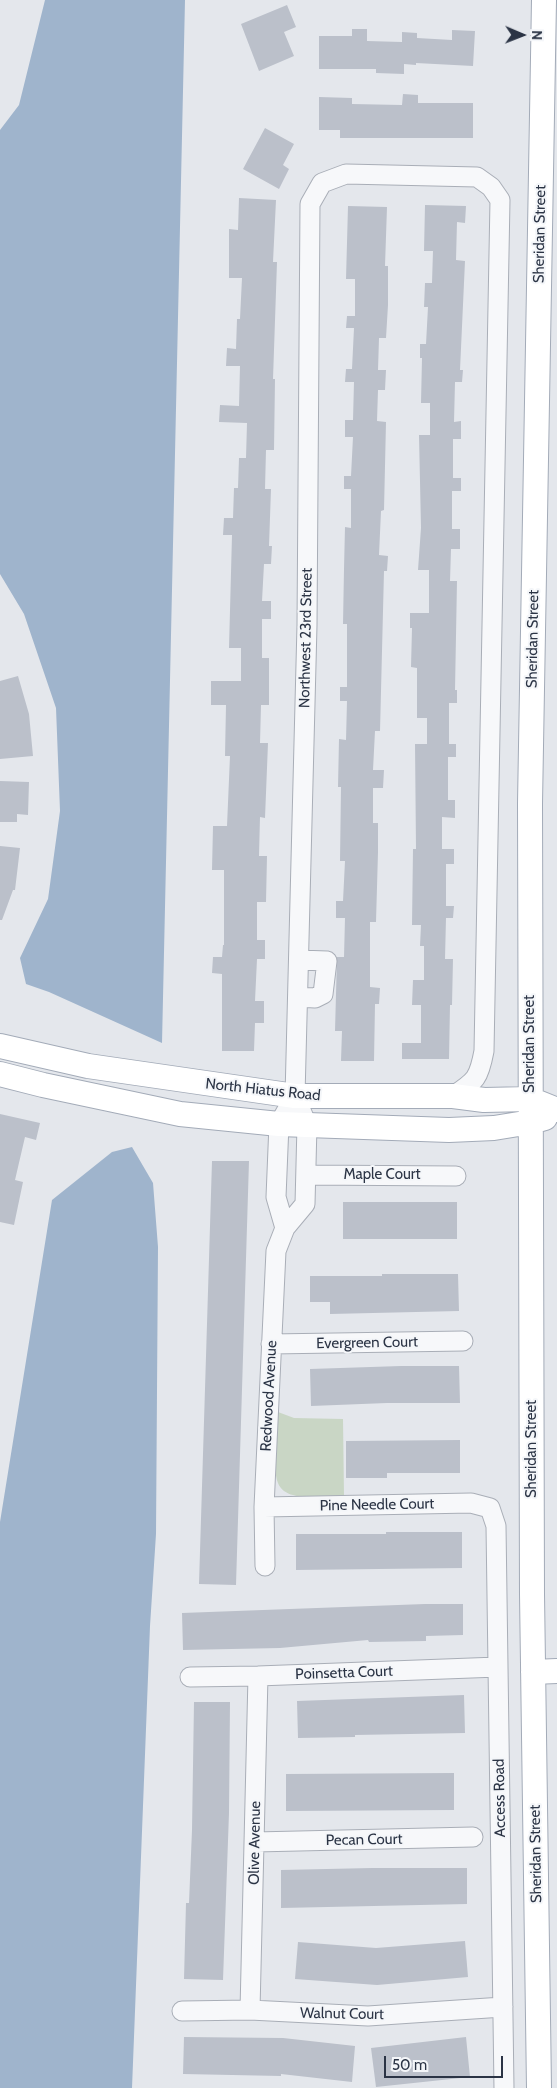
<!DOCTYPE html>
<html>
<head>
<meta charset="utf-8">
<style>
  body { margin:0 }
  #map { position:relative; width:557px; height:2088px; overflow:hidden; background:#e4e7ec; font-family:Cabin,sans-serif }
  canvas { display:block }
  .north { position:absolute; left:497px; top:10px; width:50px; height:50px; -webkit-text-stroke:4px #f4f6f9; paint-order:stroke; rotate:91deg; font-size:14px; font-weight:700; line-height:20px; text-align:center; color:#2b3445 }
  .north::after { content:''; display:block; margin:auto; width:18px; height:22px; background:#2b3445; clip-path:polygon(50% 0,100% 100%,50% 72%,0 100%) }
  .scale { position:absolute; left:384px; top:2056px; width:119px; height:22px; box-sizing:border-box; border:2px solid #2b3445; border-top:0; padding-left:6px; font-size:15px; line-height:18px; white-space:nowrap; color:#2b3445; -webkit-text-stroke:4px #f4f6f9; paint-order:stroke }
</style>
</head>
<body>
<div id="map">
<canvas width="557" height="2088"></canvas>
<div class="north">N</div>
<div class="scale">50 m</div>
</div>
<script>
const c = document.querySelector('canvas').getContext('2d');
c.lineJoin = 'round';
function fillPath(path, color) { c.fillStyle = color; c.fill(path, 'evenodd'); }
function strokePath(path, color, width, dash) { c.strokeStyle = color; c.lineWidth = width; c.lineCap = dash ? 'butt' : 'round'; c.setLineDash(dash || []); c.stroke(path); }
function label(font, color, halo, rows, align = 'center') {
  c.font = font + ' Cabin,sans-serif'; c.lineWidth = 4; c.setLineDash([]); c.textBaseline = 'middle'; c.strokeStyle = halo; c.fillStyle = color; for (const [text, x, y, turn = 0] of rows) {
    c.save(); c.translate(x, y); c.rotate((+turn || 0) * Math.PI / 180); c.textAlign = isNaN(turn) ? turn : align; if (halo) c.strokeText(text, 0, 0); c.fillText(text, 0, 0); c.restore();
  }
}
fillPath(new Path2D(`
  M 278,1412 L 294,1418 L 343,1419 L 344,1496 C 328,1496 308,1500 293,1495 C 287,1494 280,1489 278,1483 C 272,1468 277,1429 278,1412 Z`), '#c9d6c5');
fillPath(new Path2D(`
  M 45,0 L 185,0 L 162,1043 L 49,992 L 26,984 L 20,958 L 48,899 L 60,811 L 56,708 L 24,614 L 0,574 L 0,130 L 19,105 Z
  M 132,1147 L 153,1183 L 158,1247 L 156,1534 L 150,1626 L 132,2088 L 0,2088 L 0,1522 L 52,1200 L 112,1152 Z`), '#9fb4cc');
fillPath(new Path2D(`
  M 287,5 L 296,27 L 284,32 L 294,56 L 259,71 L 241,24 Z
  M 352,29 L 367,29 L 367,41 L 402,42 L 402,32 L 417,33 L 417,38 L 452,40 L 452,30 L 475,31 L 473,66 L 416,63 L 416,65 L 404,64 L 404,74 L 376,73 L 376,69 L 319,69 L 319,36 L 352,36 Z
  M 403,94 L 418,95 L 418,103 L 473,103 L 473,138 L 340,138 L 340,130 L 319,130 L 319,97 L 352,98 L 352,104 L 402,105 Z
  M 265,128 L 294,144 L 283,165 L 289,169 L 279,189 L 243,169 Z
  M 239,198 L 276,200 L 273,262 L 277,262 L 273,379 L 275,379 L 274,450 L 266,450 L 265,489 L 271,489 L 269,546 L 272,546 L 271,564 L 264,564 L 262,601 L 271,601 L 271,619 L 262,619 L 262,658 L 269,658 L 269,705 L 261,705 L 260,743 L 268,743 L 265,818 L 260,817 L 259,856 L 267,856 L 266,902 L 257,902 L 257,940 L 265,940 L 265,959 L 257,959 L 255,1001 L 264,1001 L 264,1023 L 255,1023 L 254,1051 L 222,1051 L 222,974 L 212,973 L 213,957 L 222,957 L 223,945 L 224,945 L 224,870 L 212,870 L 213,826 L 227,826 L 230,756 L 225,756 L 226,705 L 211,705 L 211,681 L 241,681 L 241,648 L 229,648 L 232,535 L 223,535 L 224,518 L 233,518 L 234,488 L 238,488 L 239,458 L 246,458 L 247,423 L 219,422 L 220,405 L 239,406 L 240,366 L 226,366 L 227,348 L 236,349 L 237,319 L 240,319 L 242,278 L 229,278 L 229,229 L 238,230 Z
  M 425,205 L 466,206 L 465,223 L 457,222 L 456,260 L 465,261 L 460,370 L 463,370 L 462,382 L 455,382 L 454,422 L 461,421 L 461,439 L 453,439 L 453,478 L 461,478 L 461,491 L 452,491 L 452,529 L 460,529 L 460,549 L 451,549 L 450,581 L 457,581 L 455,690 L 457,690 L 457,703 L 449,703 L 449,744 L 456,744 L 456,757 L 448,757 L 448,800 L 455,800 L 455,818 L 442,817 L 442,849 L 454,849 L 454,864 L 446,864 L 446,906 L 454,906 L 453,918 L 446,918 L 445,959 L 453,959 L 452,1005 L 450,1005 L 449,1059 L 402,1059 L 402,1043 L 421,1043 L 421,1005 L 412,1005 L 413,980 L 424,980 L 424,946 L 420,946 L 421,925 L 412,925 L 413,849 L 416,849 L 415,744 L 427,744 L 427,718 L 417,718 L 417,668 L 411,667 L 412,628 L 410,628 L 410,613 L 429,613 L 429,570 L 418,570 L 421,528 L 419,435 L 430,435 L 430,403 L 421,403 L 422,358 L 420,358 L 420,344 L 426,344 L 428,307 L 424,307 L 425,283 L 432,283 L 433,251 L 424,251 Z
  M 348,206 L 387,207 L 385,266 L 388,266 L 388,305 L 386,338 L 379,338 L 378,370 L 386,370 L 385,390 L 378,390 L 377,421 L 386,422 L 384,510 L 381,511 L 379,555 L 388,556 L 387,571 L 384,571 L 380,731 L 375,731 L 373,770 L 384,770 L 383,788 L 373,788 L 373,823 L 378,823 L 378,852 L 376,922 L 370,922 L 370,987 L 380,988 L 379,1004 L 375,1004 L 374,1061 L 341,1061 L 342,1031 L 335,1031 L 337,957 L 344,957 L 345,918 L 336,918 L 336,901 L 343,901 L 345,861 L 340,861 L 341,787 L 338,787 L 339,739 L 346,740 L 347,701 L 340,701 L 340,687 L 347,687 L 347,624 L 343,624 L 344,569 L 345,527 L 351,528 L 351,489 L 344,489 L 344,476 L 351,476 L 353,437 L 345,437 L 345,420 L 353,420 L 354,382 L 345,382 L 346,369 L 352,369 L 354,328 L 346,328 L 347,316 L 355,316 L 355,279 L 346,279 Z
  M 18,676 L 29,714 L 33,756 L 0,759 L 0,681 Z
  M 0,781 L 29,782 L 28,815 L 17,814 L 17,822 L 0,822 Z
  M 0,846 L 20,848 L 15,890 L 13,890 L 2,920 L 0,920 Z
  M 0,1114 L 40,1123 L 36,1140 L 25,1137 L 15,1180 L 23,1182 L 14,1225 L 0,1222 Z
  M 212,1161 L 249,1161 L 236,1585 L 199,1584 Z
  M 343,1202 L 457,1202 L 457,1239 L 343,1239 Z
  M 382,1274 L 458,1274 L 459,1311 L 330,1314 L 330,1302 L 310,1302 L 310,1276 L 382,1276 Z
  M 401,1366 L 459,1366 L 460,1403 L 387,1403 L 311,1406 L 310,1369 Z
  M 460,1440 L 460,1473 L 387,1473 L 387,1478 L 346,1478 L 346,1441 Z
  M 386,1532 L 462,1532 L 462,1568 L 296,1570 L 296,1534 L 386,1534 Z
  M 425,1604 L 463,1604 L 463,1635 L 426,1636 L 426,1641 L 369,1642 L 368,1640 L 280,1648 L 183,1650 L 182,1613 Z
  M 464,1695 L 465,1733 L 355,1735 L 355,1737 L 298,1738 L 297,1701 Z
  M 194,1702 L 230,1702 L 229,1813 L 223,1980 L 184,1979 L 186,1903 L 189,1903 L 192,1830 Z
  M 454,1773 L 454,1810 L 286,1811 L 286,1774 Z
  M 372,1868 L 467,1868 L 467,1904 L 281,1908 L 281,1870 Z
  M 465,1941 L 468,1977 L 377,1985 L 295,1979 L 298,1942 L 376,1948 Z
  M 184,2037 L 283,2038 L 355,2046 L 352,2082 L 281,2074 L 281,2076 L 183,2074 Z
  M 466,2037 L 470,2077 L 376,2087 L 371,2048 Z`), '#bbc0ca');
const minor = new Path2D(`
  M 298,997 L 315,998 L 323,994 L 327,961 L 299,960
  M 307,1175 L 456,1176
  M 285,1228 L 276,1197 L 279,1124 L 295,1096
  M 271,1344 L 463,1341
  M 264,1507 L 471,1503 L 490,1508 L 496,1526 L 504,2088
  M 265,1566 L 264,1507 L 276,1251 L 285,1228 L 305,1204 L 307,1125 L 295,1096 L 307,625 L 310,204 L 322,183 L 346,174 L 477,177 L 491,187 L 500,200 L 484,1051 C 479,1078 476,1081 453,1096
  M 190,1677 L 258,1676 L 498,1667
  M 255,1842 L 473,1837
  M 250,2010 L 258,1676
  M 182,2011 L 250,2010 L 368,2016 L 503,2007`);
const major = new Path2D(`
  M 0,1046 L 88,1066 L 295,1096 L 453,1096 L 484,1100 L 530,1099 L 557,1110
  M 0,1074 L 43,1085 L 180,1114 L 279,1124 L 449,1130 L 494,1128 L 531,1122 L 545,1118
  M 533,1672 L 557,1671
  M 539,2088 L 532,1594 L 530,803 L 544,0`);
strokePath(minor, '#a9aeb7', 21);
strokePath(major, '#a3abb8', 26);
strokePath(minor, '#f7f8fa', 19);
strokePath(major, '#fff', 24);
label('15px', '#2b3445', '#f4f6f9', [
  ["Sheridan Street",540,234,-89],
  ["Northwest 23rd Street",306,638,-89],
  ["Sheridan Street",533,639,-89],
  ["Sheridan Street",530,1044,-90],
  ["North Hiatus Road",263,1090,6],
  ["Maple Court",382,1175],
  ["Evergreen Court",367,1343,-1],
  ["Redwood Avenue",269,1396,-87],
  ["Sheridan Street",532,1449,-90],
  ["Pine Needle Court",377,1505,-1],
  ["Poinsetta Court",344,1673,-2],
  ["Access Road",500,1798,-91],
  ["Pecan Court",364,1840,-1],
  ["Olive Avenue",255,1843,-89],
  ["Sheridan Street",536,1854,-91],
  ["Walnut Court",342,2014,1]
]);
</script>
</body>
</html>
